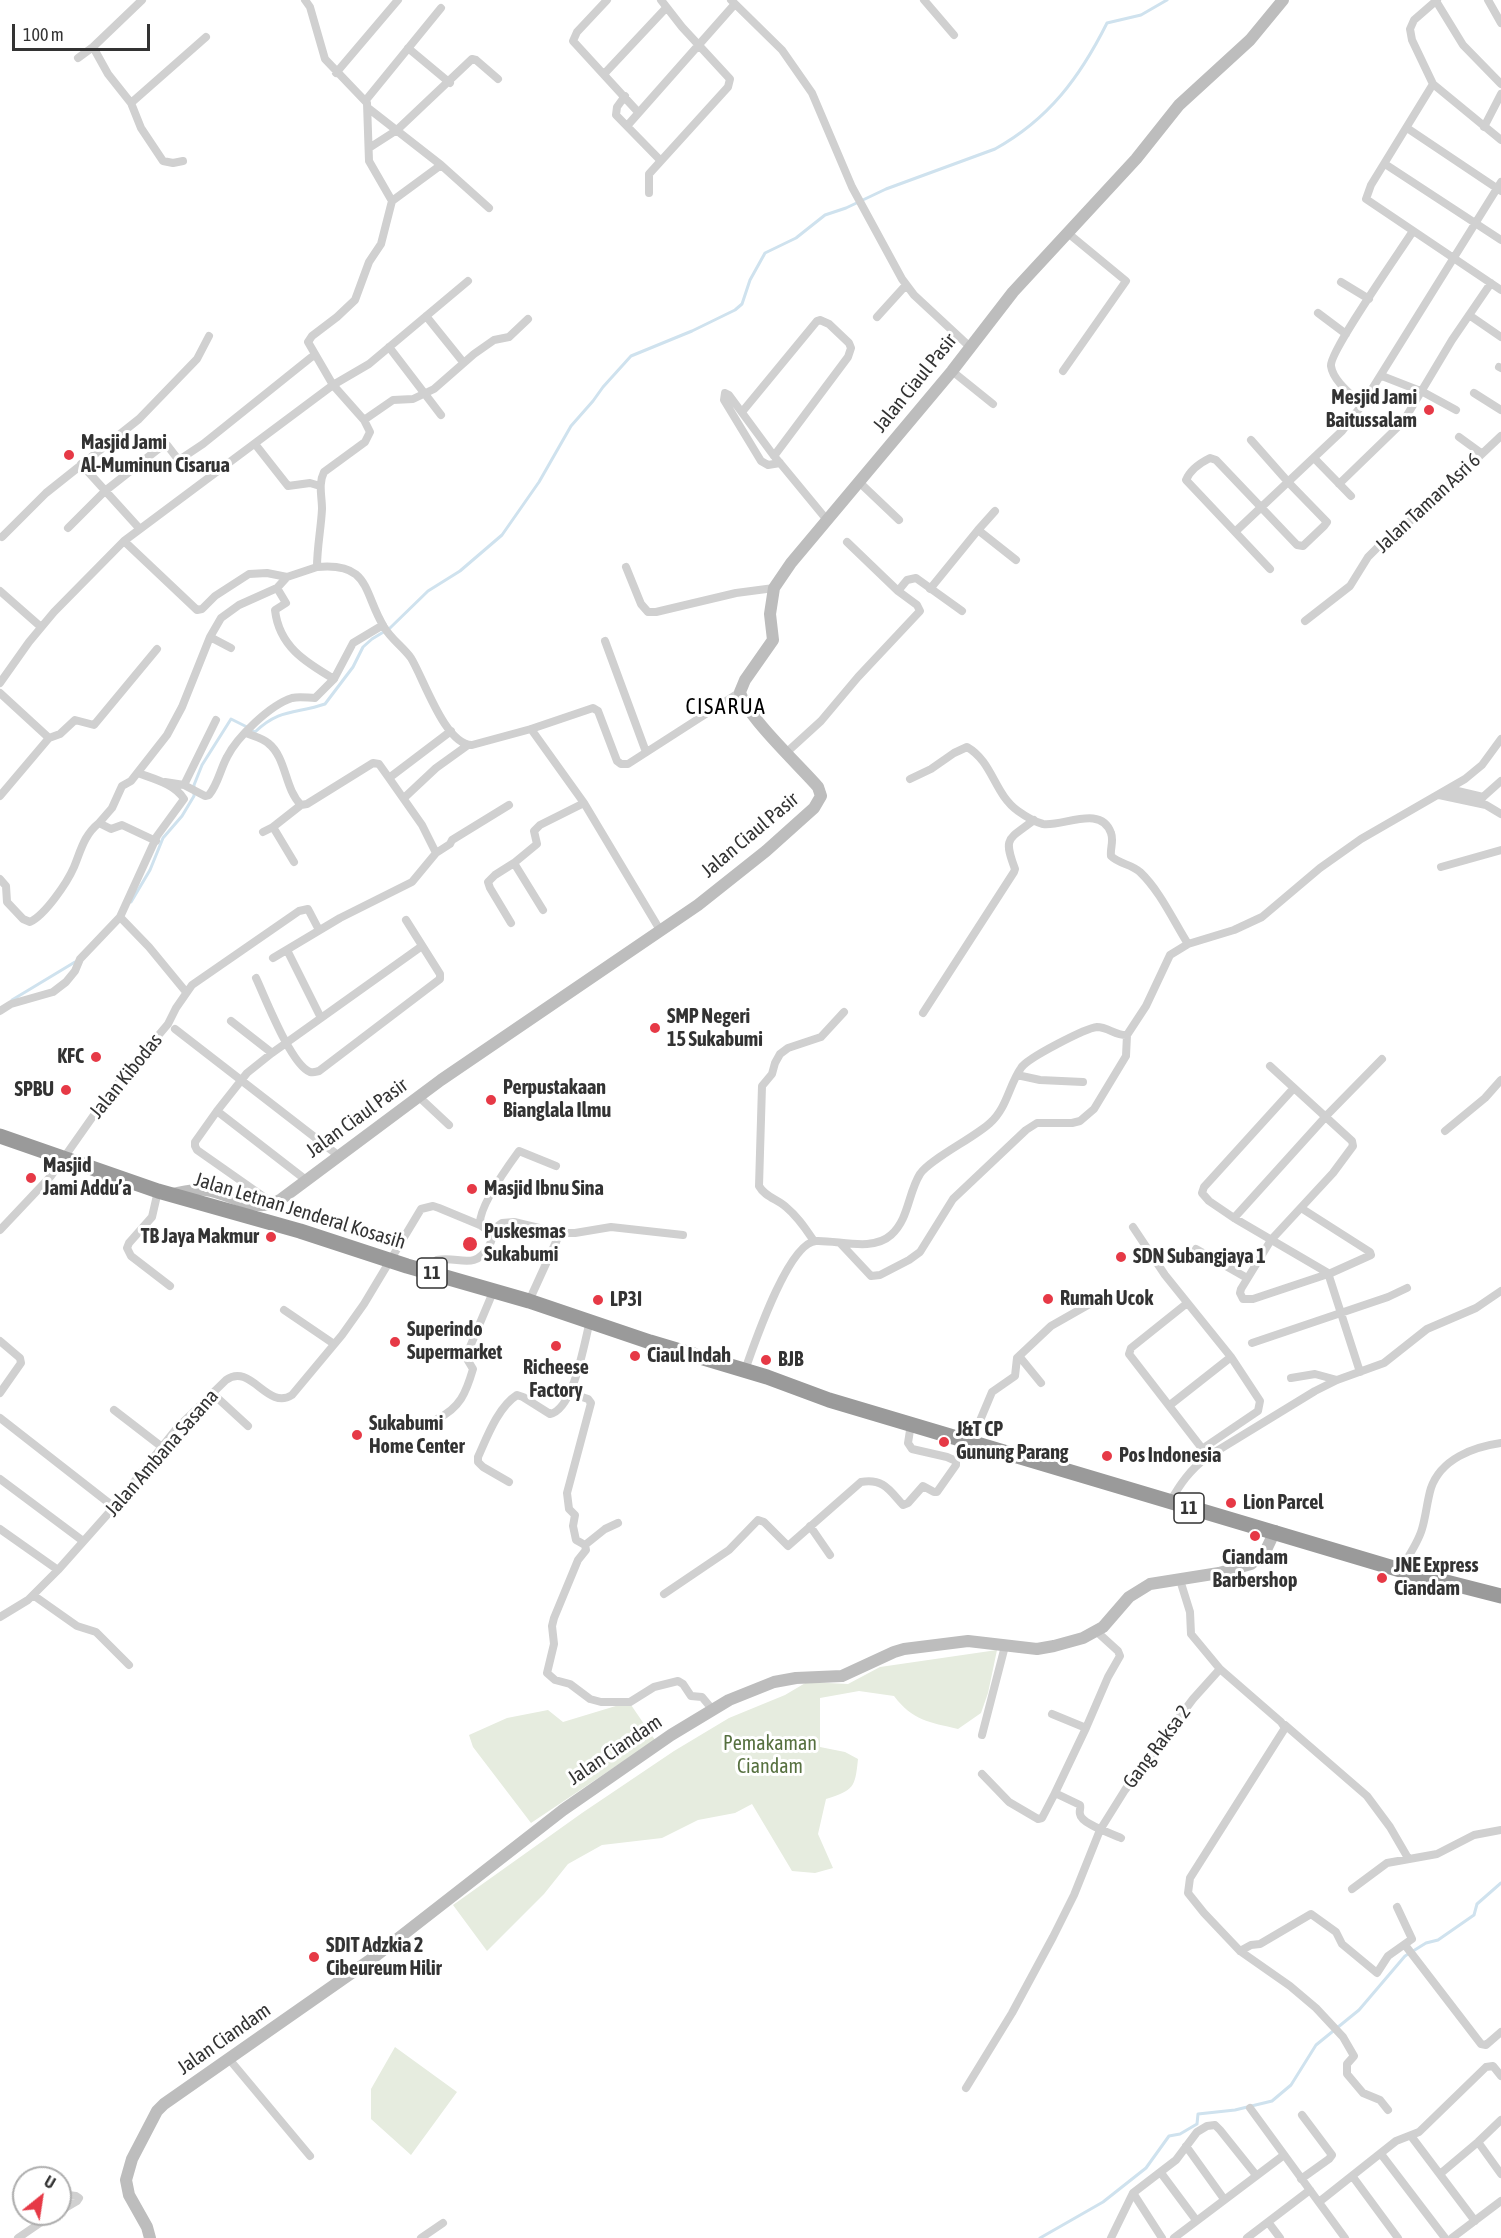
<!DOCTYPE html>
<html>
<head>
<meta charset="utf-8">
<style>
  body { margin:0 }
  #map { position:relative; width:1501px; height:2238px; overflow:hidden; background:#fff; font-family:"Asap Condensed",sans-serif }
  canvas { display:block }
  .north { position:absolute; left:12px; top:2166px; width:60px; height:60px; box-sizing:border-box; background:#fff; border:2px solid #adadad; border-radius:50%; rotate:30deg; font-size:16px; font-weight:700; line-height:24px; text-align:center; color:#333 }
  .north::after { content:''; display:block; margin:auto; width:21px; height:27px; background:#e63946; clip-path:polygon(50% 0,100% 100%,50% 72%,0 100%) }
  .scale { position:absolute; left:12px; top:24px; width:138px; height:27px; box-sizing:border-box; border:3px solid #333; border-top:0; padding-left:8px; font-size:18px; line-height:21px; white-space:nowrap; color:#333; -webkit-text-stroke:4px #fff; paint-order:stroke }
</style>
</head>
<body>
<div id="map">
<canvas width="1501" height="2238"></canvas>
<div class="north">U</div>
<div class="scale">100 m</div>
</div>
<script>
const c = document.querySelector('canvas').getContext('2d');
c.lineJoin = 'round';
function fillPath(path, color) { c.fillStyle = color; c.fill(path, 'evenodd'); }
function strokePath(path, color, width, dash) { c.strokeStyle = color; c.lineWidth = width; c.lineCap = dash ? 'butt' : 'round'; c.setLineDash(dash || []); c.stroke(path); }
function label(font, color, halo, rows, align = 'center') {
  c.font = font + ' "Asap Condensed",sans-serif'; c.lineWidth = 6; c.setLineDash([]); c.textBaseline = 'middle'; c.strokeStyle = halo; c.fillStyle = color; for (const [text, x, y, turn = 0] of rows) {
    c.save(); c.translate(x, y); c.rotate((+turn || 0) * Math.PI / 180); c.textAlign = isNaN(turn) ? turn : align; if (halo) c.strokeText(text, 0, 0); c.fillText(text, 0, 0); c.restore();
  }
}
fillPath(new Path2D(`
  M 997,1650 L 988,1693 L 981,1713 L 958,1729 C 929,1722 913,1721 894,1696 L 859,1691 L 820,1698 L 820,1747 L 845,1752 L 858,1759 C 855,1788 854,1790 826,1799 L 818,1834 L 833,1868 L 815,1873 L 792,1871 L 752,1804 L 735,1813 L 698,1820 L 662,1838 L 602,1845 L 568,1864 L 544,1894 L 487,1951 L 453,1905 L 582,1813 L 674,1751 L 729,1718 L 785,1695 L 807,1682 L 848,1684 L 880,1667 Z
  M 629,1702 L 655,1740 L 531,1823 L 473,1747 L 469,1735 L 507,1718 L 548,1710 L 563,1722 Z
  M 395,2047 L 457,2092 L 411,2155 L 371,2119 L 371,2089 Z`), '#e6ecdf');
strokePath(new Path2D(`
  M 253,731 L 255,732 C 280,708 296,714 325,704 L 353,667 L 363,647 L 372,639 L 390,628 L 428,591 L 460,571 L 502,535 L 539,482 L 571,426 L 593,401 L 603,387 L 631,356 L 692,331 L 735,310 L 742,304 L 750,280 L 765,253 L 796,238 L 825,215 L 846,208 L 886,189 L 995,149 C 1049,119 1080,77 1107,23 L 1141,15 L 1167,0
  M 131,902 L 150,870 L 163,838 L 182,816 L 194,796 L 194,785 L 202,765 L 231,719 L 247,727
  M 12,1000 L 75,962
  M 1040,2238 L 1103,2202 L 1146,2168 L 1169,2136 L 1180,2134 L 1197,2124 L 1198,2114 L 1235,2110 L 1272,2101 L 1291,2085 L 1316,2045 L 1359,2010 L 1405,1956 L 1426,1943 L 1438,1940 L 1474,1915 L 1477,1904 L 1501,1883`), '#cfe2ee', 3);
strokePath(new Path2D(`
  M 305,0 L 310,7 L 325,59 L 367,103 L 369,161 L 392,201 L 381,244 L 369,262 L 355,300 L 337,317 L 312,336 L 308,342 L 333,385 L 364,420 L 370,432 L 365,442 L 324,472 C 318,484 322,496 322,509 C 321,529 317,547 317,567 C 371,562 363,593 384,627 C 391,639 403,647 411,658 C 424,679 445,745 472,745 L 531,729 L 593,708 L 598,711 L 617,761 L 621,764 L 628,764 L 740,692
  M 607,0 L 577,32 L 573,41 L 638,112
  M 731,0 L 782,50 L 812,93 L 852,187 L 902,279 L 914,295 L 970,347
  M 924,0 L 954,35
  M 1437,0 L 1414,20 L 1410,29 L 1412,40 L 1433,84 L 1371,185 L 1366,199 L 1501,290
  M 1488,0 L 1501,23
  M 1436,1 L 1463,45 L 1501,84
  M 93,47 L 108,74 L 131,103 L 141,128 L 163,161 L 173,163 L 183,161
  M 408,48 L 450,83
  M 78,58 L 93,47 L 142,0
  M 336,73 L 398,0
  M 605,73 L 666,8
  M 1433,84 L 1501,140
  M 625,96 L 617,107 L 616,115 L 661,161
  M 366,100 L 441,8
  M 131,103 L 206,37
  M 368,108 L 441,165 L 489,208
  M 627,126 L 734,5
  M 1484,127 L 1501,94
  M 1407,128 L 1501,191
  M 369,148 L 397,130 L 472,59 L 476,60 L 498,79
  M 1385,164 L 1501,240
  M 649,193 L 649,174 L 728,87 L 730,79 L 682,27 L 661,0
  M 392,201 L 441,165
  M 1341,282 L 1369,299
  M 1318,313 L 1346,334
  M 1469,315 L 1501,337
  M 426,316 L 463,362
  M 877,317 L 906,285
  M 389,347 L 441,415
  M 1499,367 L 1501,368
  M 952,371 L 993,404
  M 1063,371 L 1126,281 L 1069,234
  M 1382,376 L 1423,392 L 1456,410
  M 1474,393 L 1501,410
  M 1362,405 C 1352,395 1333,381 1331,366 C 1329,352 1401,250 1413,231
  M 742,412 L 817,321 L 820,320 L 829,324 L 849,343 L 851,348 L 848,357 L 774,456
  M 364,420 L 393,400 L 413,399 L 434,389 L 474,354 L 494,340 L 509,337 L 528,319
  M 1459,437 L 1481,453
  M 1251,440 L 1289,483 L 1325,520 L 1327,522 L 1324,526 L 1303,546 L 1297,545 L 1216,460 L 1210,458 C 1200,463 1190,470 1186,480 L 1270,569
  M 255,444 L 288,486 L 310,483 L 320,486
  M 1314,458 L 1351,496
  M 780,463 L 768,465 L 761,461 L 724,400 L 725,393 L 729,395 L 774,456 L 780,463 L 827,520
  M 81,464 L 139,528
  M 859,482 L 899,520
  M 1339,484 L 1403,422 L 1452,340 L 1491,283
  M 68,528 L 105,491 L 162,446 L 167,445 L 177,458 L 182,458 L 203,444 L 314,355
  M 978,530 L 995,511
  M 1236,531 L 1342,431 L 1362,405 L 1501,182
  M 2,537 L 46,493 L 139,419 L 197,359 L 209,336
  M 124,541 L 197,610 L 202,609 L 215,596 L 249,574 L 267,573 L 287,577
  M 626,567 L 641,604 L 648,612 L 656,612 L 736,593 L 774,588
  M 277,588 L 286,603 L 275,610 C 279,646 305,662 334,679 L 353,643 L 383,625
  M 930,589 L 978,530 L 1016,560
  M 0,591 L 41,627
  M 898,591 L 907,580 L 916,578 L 962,611
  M 1305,621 L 1350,586 L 1368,557 L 1386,539 L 1414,518 L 1501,436
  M 210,637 L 231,648
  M 605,641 L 646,752
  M 0,683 L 29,642 L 54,612 L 124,541 L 333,385 L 369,364 L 468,281
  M 0,693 L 49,738 L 0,796
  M 531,729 L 584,803 L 660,930
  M 246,733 C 253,736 262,738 268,743 C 287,758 284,788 301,805 L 307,804 L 373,763 L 379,764 L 389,778
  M 49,738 L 60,734 L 75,720 L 94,725 L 157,649
  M 787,752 L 821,721 L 858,677 L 920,611 L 917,605 L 898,591 L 847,542
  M 910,779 L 931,769 L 954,753 L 967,747 C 993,762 994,794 1018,811 C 1025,816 1035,822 1043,824 C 1063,827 1101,804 1111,833 C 1114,841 1110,848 1111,856 C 1119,864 1131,864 1140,872 C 1160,891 1173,920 1188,944
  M 165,782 L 184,785 L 205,796 L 209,795 C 218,784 220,770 227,757 C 237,737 270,705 292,698 C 300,696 308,698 315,698 L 334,679
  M 184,785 L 216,720
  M 1449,789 L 1483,797
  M 1439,795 L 1486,805 L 1501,814
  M 1483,797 L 1501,781
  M 404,798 L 436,768 L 468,745
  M 99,823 L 112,808 L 122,786 L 131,781 L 167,735 L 182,707 L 210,637 L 221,618 L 239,605 L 277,588 L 287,577 L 317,567
  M 263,832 L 273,827
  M 436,853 L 450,844 L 452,840 L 509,805
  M 294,862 L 273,827 L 301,805
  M 1441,867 L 1501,850
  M 0,879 L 6,886 L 7,902 L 23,919 L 30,922 C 45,915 67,883 74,867 C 81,850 84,835 99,823 L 111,829 L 122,825 L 156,841
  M 543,910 L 514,863 L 537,844 L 534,831 L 540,825 L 584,803
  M 120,917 L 149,947 L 186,992
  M 511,923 L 490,888 L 488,882 L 495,875 L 514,863
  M 287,950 L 321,1018
  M 273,958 L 340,918 L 412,882 L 436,853 L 422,825 L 389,778 L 451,731
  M 256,978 C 265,997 291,1065 310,1072 C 314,1073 315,1072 319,1071 L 440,979 L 440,974 L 406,920
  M 0,1011 L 11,1004 L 53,992 L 66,982 L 75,971 L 80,959 L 120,917 L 157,836 L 184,799 C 175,784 154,779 138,773
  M 923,1013 L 1014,872 L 1015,869 C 1003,837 1008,840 1034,820
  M 231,1021 L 272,1053
  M 175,1029 L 339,1156
  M 1270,1066 L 1352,1141 L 1353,1146 L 1333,1173 L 1271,1240 L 1241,1289 L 1240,1293 L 1243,1299 L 1253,1299 L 1331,1273 L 1371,1255 L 1370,1252 L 1301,1208
  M 1017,1075 L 1040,1080 L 1083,1082
  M 1293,1089 L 1204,1187 L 1202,1193 L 1209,1201 L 1234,1218 L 1328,1273
  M 419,1097 L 449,1125
  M 217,1111 L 306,1180
  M 1445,1131 L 1485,1098 L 1501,1080
  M 158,1191 L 152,1217 L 129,1243 L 127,1248 L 131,1256 L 170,1286
  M 274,1204 L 197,1150 L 195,1146 L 195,1142 L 217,1111 L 247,1073 L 272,1053 L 422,946
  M 1234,1218 L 1329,1113 L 1382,1059
  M 480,1225 C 478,1207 508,1166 519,1151 L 556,1166
  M 1133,1227 L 1165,1275 L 1231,1357 L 1260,1401 L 1258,1411 L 1202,1449
  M 0,1230 L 51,1176 L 108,1095 L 168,1024 L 176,1008 L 192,985 L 299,911 L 308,909 L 319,930
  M 814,1241 C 805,1228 798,1217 786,1207 C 777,1199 765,1197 759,1186 L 762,1086 L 772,1074 L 775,1063 L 780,1054 L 788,1048 L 821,1037 L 844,1012
  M 841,1244 L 871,1276 L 880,1275 L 909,1260 L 920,1252 L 953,1199 L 1026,1130 L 1037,1123 L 1072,1123 L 1080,1121 L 1094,1109 L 1126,1056 L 1127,1035 L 1146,1006 L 1170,955 L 1188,944 L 1234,930 L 1262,917 L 1320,868 L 1361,839 L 1465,779 L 1482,765 L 1501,739
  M 1196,1249 L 1247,1278
  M 423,1270 L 437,1260 C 458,1255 474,1272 489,1246 C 492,1241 493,1234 495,1228 L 502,1223 L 514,1222 L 560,1233 L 575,1233 L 611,1227 L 683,1235
  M 1328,1273 L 1360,1372
  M 529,1301 L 560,1233
  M 1186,1304 L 1131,1348 L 1129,1354 L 1204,1451
  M 284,1310 L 334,1344
  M 0,1341 L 20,1358 L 21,1363 L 0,1393
  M 1252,1343 L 1388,1297 L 1407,1288
  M 1019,1356 L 1041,1383
  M 745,1370 C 754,1345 788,1243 816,1241 C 839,1240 872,1252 891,1235 C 909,1219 908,1193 920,1174 C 930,1159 974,1138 990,1123 C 1007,1108 1009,1085 1021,1068 C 1027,1058 1086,1028 1097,1027 C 1108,1027 1116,1036 1127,1035
  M 1291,1378 L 1315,1374 L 1337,1380
  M 212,1393 L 248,1426
  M 570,1393 L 588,1399 L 591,1403 L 567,1493 L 569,1509 L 575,1515 L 573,1526 L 576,1540 L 585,1545 L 586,1550 L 578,1560 L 554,1618 L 552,1626 L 554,1644 L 547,1673 L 555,1680 L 570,1684 L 590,1699 L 601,1702 L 630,1702 L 654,1687 L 678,1681 L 683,1684 L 691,1696 L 702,1697 L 712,1709
  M 1170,1405 L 1231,1357
  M 114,1410 L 162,1447
  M 0,1418 L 114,1507
  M 437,1419 C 460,1408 466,1393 473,1369 L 467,1359 L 467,1354 L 493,1292
  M 971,1442 L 992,1392 L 1015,1376 L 1017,1358 L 1051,1326 L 1102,1297
  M 0,1479 L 83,1541
  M 509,1482 L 483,1467 L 478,1462 L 478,1457 C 487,1437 498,1407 517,1395 L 523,1397 L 550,1414 C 574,1409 584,1343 590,1321
  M 1170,1502 C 1180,1484 1190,1470 1207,1457 L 1315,1391 L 1337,1380 L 1384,1363 L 1427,1329 L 1476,1308 L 1501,1291
  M 810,1526 L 830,1555
  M 0,1529 L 58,1570
  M 585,1545 L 605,1529 L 618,1523
  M 1400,1570 C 1408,1557 1418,1543 1422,1529 C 1426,1516 1427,1501 1431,1488 C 1441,1459 1473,1447 1501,1443
  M 1180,1580 L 1190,1612 L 1191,1634 L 1220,1669 L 1281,1722 L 1285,1728 L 1190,1878 L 1188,1893 L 1204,1913 L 1240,1951 L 1290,1986 L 1316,2008 L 1343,2037 L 1354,2056 L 1347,2064 L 1347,2074 L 1363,2093 L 1380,2100 L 1388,2110
  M 664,1594 L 729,1550 L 758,1520 L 764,1522 L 788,1546 L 861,1482 C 884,1478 890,1491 903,1505 L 908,1503 L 923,1486 L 934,1492 L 937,1492 L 956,1465 L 956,1461 L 947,1457 L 912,1449 L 908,1443 L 911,1424
  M 33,1595 L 77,1626 L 96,1632 L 129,1665
  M 0,1617 L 28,1600 L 58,1570 L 114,1507 L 177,1428 L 226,1380 C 251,1362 267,1411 292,1395 L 342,1335 L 364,1304 L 421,1209 L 433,1206 L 439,1208 L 480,1225 L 493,1234
  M 1052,1714 L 1086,1728 L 1108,1677 L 1120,1656 L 1118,1651 L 1096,1631
  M 1285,1725 L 1367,1796 L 1390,1827 L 1408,1858
  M 1086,1728 L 1055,1793 L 1080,1805 C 1081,1808 1079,1811 1080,1814 C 1081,1824 1113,1834 1121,1838
  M 982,1735 L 1005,1646
  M 982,1774 L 1009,1802 L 1038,1819 L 1042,1818 L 1055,1793
  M 1352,1889 L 1387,1863 L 1437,1854 L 1474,1835 L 1501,1830
  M 1405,1945 L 1481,2044 L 1486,2045 L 1501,2032
  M 1240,1951 L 1251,1945 L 1260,1944 L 1311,1914 L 1336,1932 L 1342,1944 L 1377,1973 L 1388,1956 L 1412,1939 L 1397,1907
  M 229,2059 L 310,2156
  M 966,2088 L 1012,2013 L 1053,1937 L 1074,1895 L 1100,1830 L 1125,1790 L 1193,1699 L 1220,1669
  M 1250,2108 L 1345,2238
  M 1411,2136 L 1475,2221
  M 1478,2142 L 1501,2174
  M 1186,2146 L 1224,2199
  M 1381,2154 L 1445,2238
  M 1161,2173 L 1196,2220
  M 1440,2174 L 1478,2142 L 1501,2120
  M 1353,2177 L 1398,2238
  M 1301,2179 L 1329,2159 L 1332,2155 L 1302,2115
  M 1133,2193 L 1162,2238
  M 60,2194 L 76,2196 L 79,2198 L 77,2201 L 60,2211
  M 1319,2202 L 1396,2141 L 1419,2132 L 1486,2067 L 1493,2066 L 1501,2076
  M 1268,2222 L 1280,2238
  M 18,2238 L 53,2214
  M 421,2238 L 443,2223
  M 1111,2238 L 1133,2193 L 1176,2160 L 1197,2132 L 1207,2126 L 1215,2125 L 1220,2130 L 1256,2175
  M 1174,2238 L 1284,2155
  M 1247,2238 L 1310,2190
  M 1452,2238 L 1501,2201`), '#d0d0d0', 8);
strokePath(new Path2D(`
  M 172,1194 C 183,1192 195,1189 206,1190 C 231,1193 254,1215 280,1200 L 441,1080 L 698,905 L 766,851 L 814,808 L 821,796 L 818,787 C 800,766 746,716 740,692 L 745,680 L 773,640 L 770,614 L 774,588 L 791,563 L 952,371 L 1013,292 L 1136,159 L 1179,105 L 1250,40 L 1283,0
  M 150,2238 L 147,2227 L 129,2195 L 126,2180 L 132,2159 L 157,2111 L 164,2104 L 373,1958 L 563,1810 L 671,1735 L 729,1700 L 774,1682 L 796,1678 L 842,1676 L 894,1652 L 904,1649 L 968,1641 L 1037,1649 L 1054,1646 L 1083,1638 L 1103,1627 L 1129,1597 L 1150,1584 L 1219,1573 L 1251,1564 L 1265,1552 L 1275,1531`), '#bdbdbd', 12);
strokePath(new Path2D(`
  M 0,1136 L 158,1191 L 300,1231 L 407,1266 L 529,1301 L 650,1342 L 767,1377 L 829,1400 L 1407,1572 L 1501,1596`), '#9a9a9a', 15);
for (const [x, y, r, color] of [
  [1429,410,6,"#e63946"],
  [69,455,6,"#e63946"],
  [655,1028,6,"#e63946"],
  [96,1057,6,"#e63946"],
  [66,1090,6,"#e63946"],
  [491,1100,6,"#e63946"],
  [31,1178,6,"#e63946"],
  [472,1189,6,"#e63946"],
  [271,1237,6,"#e63946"],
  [470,1244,8,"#e63946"],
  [1121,1257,6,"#e63946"],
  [1048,1299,6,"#e63946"],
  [598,1300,6,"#e63946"],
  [395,1342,6,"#e63946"],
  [556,1346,6,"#e63946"],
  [635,1356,6,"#e63946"],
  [766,1360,6,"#e63946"],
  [357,1435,6,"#e63946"],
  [944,1442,6,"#e63946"],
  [1107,1456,6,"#e63946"],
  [1231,1503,6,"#e63946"],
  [1255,1536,6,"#e63946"],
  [1382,1578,6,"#e63946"],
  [314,1957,6,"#e63946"]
]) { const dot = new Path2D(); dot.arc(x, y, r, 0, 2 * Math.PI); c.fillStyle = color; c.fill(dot); strokePath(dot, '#fff', 2); }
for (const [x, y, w] of [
  [432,1273,30],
  [1189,1508,30]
]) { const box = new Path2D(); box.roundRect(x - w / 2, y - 15, w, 30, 4.5); c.fillStyle = '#fff'; c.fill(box); strokePath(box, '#333', 1.5); }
label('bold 18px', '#333', null, [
  ["11",432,1273],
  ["11",1189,1508]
]);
label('20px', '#333', '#fff', [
  ["Jalan Ciaul Pasir",915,383,-51],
  ["Jalan Taman Asri 6",1428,503,-43],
  ["Jalan Ciaul Pasir",750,835,-40],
  ["Jalan Kibodas",126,1076,-51],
  ["Jalan Ciaul Pasir",357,1118,-36],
  ["Jalan Letnan Jenderal Kosasih",300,1211,17],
  ["Jalan Ambana Sasana",162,1453,-49],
  ["Gang Raksa 2",1157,1747,-53],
  ["Jalan Ciandam",615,1750,-34],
  ["Jalan Ciandam",224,2039,-35]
]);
label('bold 20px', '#333', '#fff', [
  ["Mesjid Jami",1417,398,"right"],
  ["Baitussalam",1417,421,"right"],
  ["Masjid Jami",81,443],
  ["Al-Muminun Cisarua",81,466],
  ["SMP Negeri",667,1017],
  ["15 Sukabumi",667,1040],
  ["KFC",84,1057,"right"],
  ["Perpustakaan",503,1088],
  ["Bianglala Ilmu",503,1111],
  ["SPBU",54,1090,"right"],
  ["Masjid",43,1166],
  ["Jami Addu’a",43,1189],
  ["Masjid Ibnu Sina",484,1189],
  ["Puskesmas",484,1232],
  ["Sukabumi",484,1255],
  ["TB Jaya Makmur",259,1237,"right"],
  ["SDN Subangjaya 1",1133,1257],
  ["Rumah Ucok",1060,1299],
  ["LP3I",610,1300],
  ["Superindo",407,1330],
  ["Supermarket",407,1353],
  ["Ciaul Indah",647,1356],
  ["BJB",778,1360],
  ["Richeese",556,1368,"center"],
  ["Factory",556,1391,"center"],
  ["Sukabumi",369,1424],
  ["Home Center",369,1447],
  ["J&T CP",956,1430],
  ["Gunung Parang",956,1453],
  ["Pos Indonesia",1119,1456],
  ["Lion Parcel",1243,1503],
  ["Ciandam",1255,1558,"center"],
  ["Barbershop",1255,1581,"center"],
  ["JNE Express",1394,1566],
  ["Ciandam",1394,1589],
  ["SDIT Adzkia 2",326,1946],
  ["Cibeureum Hilir",326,1969]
], 'left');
label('20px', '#56703f', '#fff', [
  ["Pemakaman",770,1744],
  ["Ciandam",770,1767]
]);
c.letterSpacing = '1.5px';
label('22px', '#000', '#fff', [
  ["CISARUA",726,707]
]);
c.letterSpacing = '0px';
</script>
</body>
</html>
